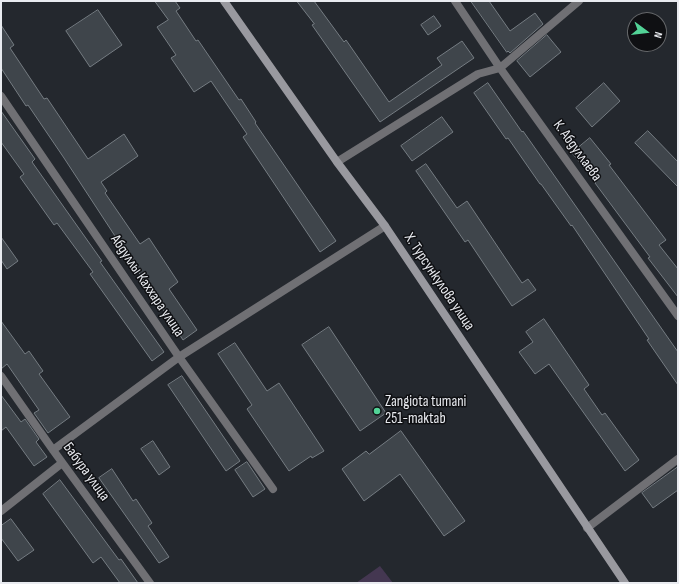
<!DOCTYPE html>
<html>
<head>
<meta charset="utf-8">
<style>
  body { margin:0 }
  #map { position:relative; width:679px; height:584px; overflow:hidden; background:#24282e; font-family:"Sofia Sans Condensed",sans-serif }
  canvas { display:block }
  .frame { position:absolute; inset:0; border:2px solid #e9ebf0; pointer-events:none }
  .north { position:absolute; left:627px; top:12px; width:40px; height:40px; box-sizing:border-box; background:#0f1013; border:1px solid #66686b; border-radius:50%; rotate:105deg; font-size:11px; font-weight:700; line-height:16px; text-align:center; color:#e9ebf0 }
  .north::after { content:''; display:block; margin:auto; width:14px; height:18px; background:#52d397; clip-path:polygon(50% 0,100% 100%,50% 72%,0 100%) }
</style>
</head>
<body>
<div id="map">
<canvas width="679" height="584"></canvas>
<div class="frame"></div>
<div class="north">N</div>
</div>
<script>
const c = document.querySelector('canvas').getContext('2d');
c.lineJoin = 'round';
function fillPath(path, color) { c.fillStyle = color; c.fill(path, 'evenodd'); }
function strokePath(path, color, width, dash) { c.strokeStyle = color; c.lineWidth = width; c.lineCap = dash ? 'butt' : 'round'; c.setLineDash(dash || []); c.stroke(path); }
function label(font, color, halo, rows, align = 'center') {
  c.font = font + ' "Sofia Sans Condensed",sans-serif'; c.lineWidth = 3; c.setLineDash([]); c.textBaseline = 'middle'; c.strokeStyle = halo; c.fillStyle = color; for (const [text, x, y, turn = 0] of rows) {
    c.save(); c.translate(x, y); c.rotate((+turn || 0) * Math.PI / 180); c.textAlign = isNaN(turn) ? turn : align; if (halo) c.strokeText(text, 0, 0); c.fillText(text, 0, 0); c.restore();
  }
}
fillPath(new Path2D(`
  M 380,566 L 393,583 L 356,583 Z`), '#443751');
const building = new Path2D(`
  M 155,1 L 175,1 L 180,8 L 176,11 L 196,41 L 198,40 L 239,100 L 241,99 L 256,122 L 255,123 L 336,241 L 320,252 L 243,137 L 247,134 L 211,81 L 194,92 L 171,58 L 176,55 L 157,27 L 168,20 Z
  M 297,1 L 314,1 L 344,42 L 346,40 L 389,102 L 442,65 L 437,58 L 462,41 L 474,58 L 380,122 L 312,25 L 314,24 Z
  M 471,1 L 489,1 L 510,31 L 535,13 L 543,24 L 510,53 L 508,51 L 507,52 Z
  M 98,10 L 122,45 L 90,67 L 66,31 Z
  M 434,16 L 441,26 L 428,35 L 421,25 Z
  M 1,25 L 14,45 L 10,48 L 44,99 L 47,98 L 88,159 L 124,134 L 138,156 L 101,182 L 107,191 L 105,193 L 140,244 L 149,238 L 178,282 L 169,289 L 197,330 L 183,340 L 64,158 L 28,105 L 26,106 L 1,68 Z
  M 547,35 L 561,52 L 530,77 L 517,61 Z
  M 488,83 L 522,132 L 523,131 L 678,352 L 678,385 L 647,340 L 649,339 L 572,225 L 571,226 L 541,184 L 540,184 L 508,138 L 506,139 L 474,93 Z
  M 604,83 L 620,101 L 592,127 L 576,108 Z
  M 1,111 L 35,159 L 32,162 L 102,261 L 100,262 L 164,352 L 152,361 L 90,274 L 93,272 L 57,223 L 54,225 L 20,177 L 24,174 L 1,142 Z
  M 442,117 L 453,132 L 412,161 L 401,146 Z
  M 648,131 L 678,162 L 678,187 L 635,143 Z
  M 590,138 L 611,164 L 609,165 L 666,240 L 659,245 L 678,269 L 678,297 L 648,258 L 650,257 L 595,183 L 596,182 L 572,153 Z
  M 426,164 L 457,208 L 467,201 L 522,283 L 528,279 L 536,290 L 512,306 L 468,240 L 465,242 L 416,171 Z
  M 1,237 L 18,261 L 7,269 L 1,260 Z
  M 544,319 L 589,385 L 584,389 L 602,415 L 605,413 L 639,460 L 625,471 L 549,364 L 535,374 L 519,352 L 533,342 L 526,332 Z
  M 1,321 L 25,354 L 29,351 L 43,371 L 39,374 L 70,417 L 48,433 L 34,413 L 39,410 L 7,364 L 1,369 Z
  M 329,327 L 386,413 L 360,431 L 302,345 Z
  M 235,343 L 267,391 L 279,383 L 324,451 L 312,458 L 311,456 L 289,471 L 247,409 L 252,405 L 218,354 Z
  M 182,376 L 240,461 L 226,471 L 168,385 Z
  M 1,395 L 21,422 L 25,419 L 39,439 L 36,442 L 47,457 L 34,466 L 6,427 L 1,431 Z
  M 401,431 L 465,521 L 444,536 L 400,474 L 364,501 L 342,469 L 366,451 L 369,454 Z
  M 153,441 L 170,467 L 159,475 L 141,449 Z
  M 247,462 L 265,489 L 253,497 L 235,470 Z
  M 678,467 L 678,490 L 653,508 L 642,493 Z
  M 112,469 L 133,501 L 136,499 L 152,523 L 148,526 L 169,557 L 159,563 L 99,478 Z
  M 60,480 L 119,560 L 121,559 L 138,583 L 120,583 L 101,557 L 93,563 L 43,494 Z
  M 11,519 L 34,550 L 18,561 L 1,538 L 1,526 Z`);
fillPath(building, '#3f454b');
strokePath(building, '#757c82', 1);
strokePath(new Path2D(`
  M 455,1 L 500,68 L 678,316
  M 1,96 L 179,357 L 273,489
  M 337,162 L 478,74 L 500,68 L 579,1
  M 1,376 L 53,450 L 150,583
  M 53,450 L 179,357 L 385,226
  M 1,511 L 62,463
  M 587,528 L 678,459`), '#707074', 8);
strokePath(new Path2D(`
  M 224,1 L 337,162 L 385,226 L 625,583`), '#99999f', 8);
for (const [x, y, r, color] of [
  [377,411,4,"#52d397"]
]) { const dot = new Path2D(); dot.arc(x, y, r, 0, 2 * Math.PI); c.fillStyle = color; c.fill(dot); strokePath(dot, '#0f1013', 1.5); }
label('15px', '#e9ebf0', '#0f1013', [
  ["К. Абдуллаева",577,151,54],
  ["Х. Турсункулова улица",439,282,56],
  ["Абдуллы Каххара улица",147,286,56],
  ["Бабура улица",86,472,54]
]);
label('15px', '#e9ebf0', '#0f1013', [
  ["Zangiota tumani",385,402],
  ["251-maktab",385,419]
], 'left');
</script>
</body>
</html>
